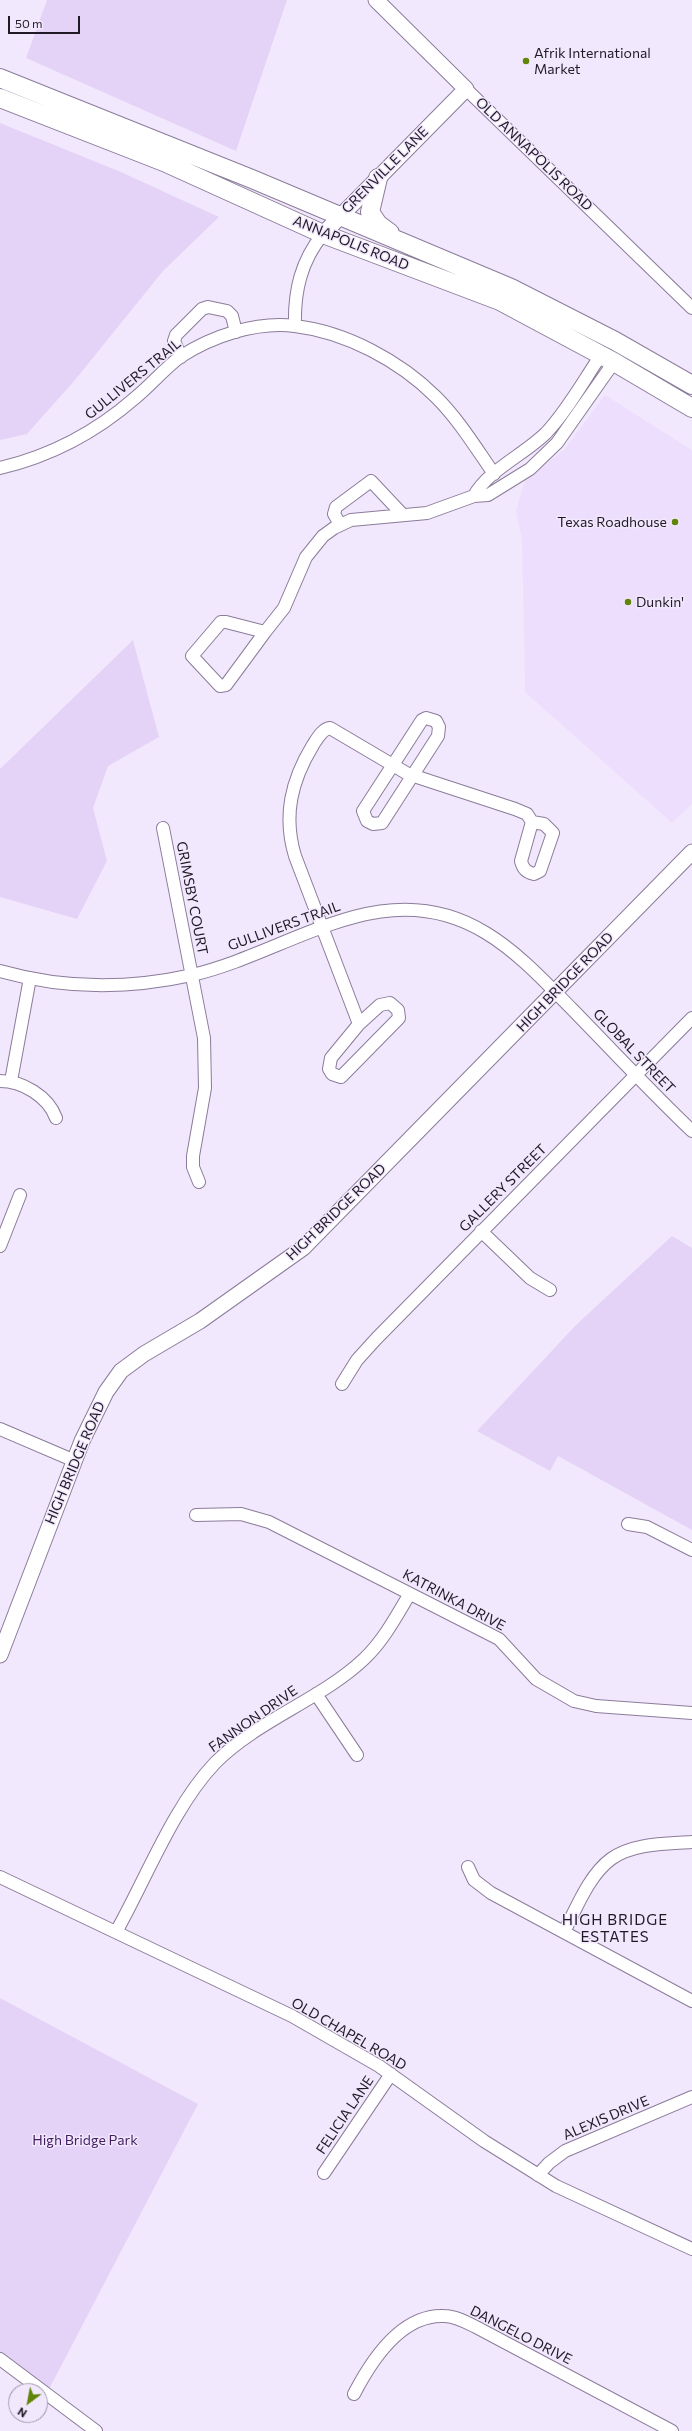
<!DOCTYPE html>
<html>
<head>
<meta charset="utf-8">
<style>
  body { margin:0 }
  #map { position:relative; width:692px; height:2431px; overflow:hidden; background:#f2e8fd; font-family:Commissioner,sans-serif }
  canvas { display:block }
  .north { position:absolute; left:8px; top:2383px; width:40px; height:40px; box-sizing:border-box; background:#f2e8fd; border:1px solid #9e96a7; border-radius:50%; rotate:212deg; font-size:11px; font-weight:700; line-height:16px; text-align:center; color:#201a26 }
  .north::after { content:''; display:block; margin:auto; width:14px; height:18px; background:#608509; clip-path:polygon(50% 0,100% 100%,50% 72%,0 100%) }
  .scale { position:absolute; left:8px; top:16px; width:72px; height:18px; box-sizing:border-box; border:2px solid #201a26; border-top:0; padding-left:5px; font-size:12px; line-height:14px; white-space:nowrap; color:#201a26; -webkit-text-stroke:3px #f2e8fd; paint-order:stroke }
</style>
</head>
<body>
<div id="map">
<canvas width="692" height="2431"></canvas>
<div class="north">N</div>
<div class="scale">50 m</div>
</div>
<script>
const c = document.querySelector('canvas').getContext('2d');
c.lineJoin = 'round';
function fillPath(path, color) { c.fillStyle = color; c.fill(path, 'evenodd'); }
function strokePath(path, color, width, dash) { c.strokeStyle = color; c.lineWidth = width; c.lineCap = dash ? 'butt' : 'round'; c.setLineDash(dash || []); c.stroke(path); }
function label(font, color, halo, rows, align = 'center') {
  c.font = font + ' Commissioner,sans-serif'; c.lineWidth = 3; c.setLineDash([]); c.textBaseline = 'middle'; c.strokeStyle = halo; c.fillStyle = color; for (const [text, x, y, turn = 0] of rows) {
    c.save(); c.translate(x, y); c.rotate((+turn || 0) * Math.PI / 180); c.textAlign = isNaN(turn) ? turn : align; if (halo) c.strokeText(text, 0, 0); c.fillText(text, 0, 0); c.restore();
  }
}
fillPath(new Path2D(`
  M 605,395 L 692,450 L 692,804 L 672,823 L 525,692 L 522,540 L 516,511 L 525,480 L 564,450 Z`), '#eedefe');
fillPath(new Path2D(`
  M 47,0 L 287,0 L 236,151 L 26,58 Z
  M 0,123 L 121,172 L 219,217 L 163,271 L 75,380 L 27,434 L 0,440 Z
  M 133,640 L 159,737 L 108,766 L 93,808 L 107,861 L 77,919 L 0,897 L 0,769 Z
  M 672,1236 L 692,1248 L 692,1530 L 558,1456 L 550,1471 L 477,1431 L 576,1325 Z
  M 0,1998 L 198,2104 L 48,2391 L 0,2355 Z`), '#e4d3f7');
const minor = new Path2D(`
  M 466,89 L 692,308
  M 295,326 C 294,291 301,261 323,234
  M 181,357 L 174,341 L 176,335 L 202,309 L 208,307 L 227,311 L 232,316 L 236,332
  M 0,468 C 51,456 96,432 135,398 C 151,385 164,369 180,357 C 212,336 257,321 295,326 C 346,332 400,361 436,397 C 459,420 476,448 494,474
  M 474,496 C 487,471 525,454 546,433 C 567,411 584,380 601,355
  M 340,524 L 334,514 L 336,507 L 371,481 L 403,515
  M 221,622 L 226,622 L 265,632 L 226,685 L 220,686 L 192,656 Z
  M 265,632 L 284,608 L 306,557 L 323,536 L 334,528 L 351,520 L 427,513 L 474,496 L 488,495 L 530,469 L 557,443 L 614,362
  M 426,718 L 436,721 L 439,727 L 438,736 L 382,823 L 373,824 L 367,821 L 363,811 L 422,720 Z
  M 532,822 L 544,824 L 553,833 L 540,871 L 534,874 C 526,872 523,869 521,861 Z
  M 163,828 L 204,1038 L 205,1088 L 193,1156 L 193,1167 L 199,1182
  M 0,971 C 63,989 129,989 192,975 C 291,952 384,870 486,933 C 519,953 546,983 572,1009 C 612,1050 651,1092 692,1131
  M 390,1003 L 398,1010 L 399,1018 L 341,1077 L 332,1074 L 329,1069 L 331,1058 L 359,1024 L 380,1005 Z
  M 359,1024 L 295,856 C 283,816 291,781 313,745 C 317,739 322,729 330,728 L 408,774 L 515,809 L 527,814 L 532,822
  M 0,1081 C 22,1081 48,1096 56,1118
  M 11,1081 L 30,978
  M 481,1231 L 530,1278 L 550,1290
  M 0,1246 L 20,1195
  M 342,1384 L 357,1360 L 376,1339 L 692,1018
  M 0,1429 L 75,1461
  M 196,1515 L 241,1514 L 269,1522 L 499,1639 L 536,1679 L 574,1701 L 596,1706 L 692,1713
  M 628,1524 L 647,1527 L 692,1550
  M 316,1694 L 357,1755
  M 468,1867 L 474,1880 L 491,1893 L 692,2001
  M 0,1877 L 292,2016 L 379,2066 L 484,2141 L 556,2186 L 692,2249
  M 116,1932 C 146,1879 173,1807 215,1763 C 256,1721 322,1699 364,1659 C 383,1641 396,1617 409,1595
  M 564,1932 C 576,1909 589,1875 611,1859 C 633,1843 666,1844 692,1842
  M 324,2173 L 391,2074
  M 538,2175 L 549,2163 L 565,2151 L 692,2097
  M 0,2359 L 96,2431
  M 354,2394 C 371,2361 401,2314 444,2316 C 455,2316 466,2322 476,2327 L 672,2431`);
const tertiary = new Path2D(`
  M 323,234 L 466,89 L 376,0
  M 0,1655 L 82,1441 L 106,1392 L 121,1371 L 144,1354 L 200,1321 L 303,1248 L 692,852`);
const primary = new Path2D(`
  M 0,78 L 252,179 L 511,288 L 615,341 L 692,385
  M 0,98 L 164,162 L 323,234 L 500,301 L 614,362 L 692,408
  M 378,178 L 370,212 L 378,224 L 390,233`);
strokePath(minor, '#8b7c9a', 14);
strokePath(tertiary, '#8b7c9a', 17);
strokePath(primary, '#8b7c9a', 20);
strokePath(minor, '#fff', 12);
strokePath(tertiary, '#fff', 15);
strokePath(primary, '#fff', 18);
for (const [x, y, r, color] of [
  [526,61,4,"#608509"],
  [675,522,4,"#608509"],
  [628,602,4,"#608509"]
]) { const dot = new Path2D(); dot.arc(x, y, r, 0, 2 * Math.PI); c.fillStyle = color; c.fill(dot); strokePath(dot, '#f2e8fd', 1.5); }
label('14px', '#201a26', '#f2e8fd', [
  ["Afrik International",534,53],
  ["Market",534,69],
  ["Texas Roadhouse",667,522,"right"],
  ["Dunkin'",636,602]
], 'left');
label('14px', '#201a26', '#f2e8fd', [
  ["OLD ANNAPOLIS ROAD",534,154,44],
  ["GRENVILLE LANE",385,170,-45],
  ["ANNAPOLIS ROAD",351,243,22],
  ["GULLIVERS TRAIL",133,379,-39],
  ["GRIMSBY COURT",192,898,79],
  ["GULLIVERS TRAIL",284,926,-20],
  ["HIGH BRIDGE ROAD",565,982,-46],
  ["GLOBAL STREET",634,1051,46],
  ["GALLERY STREET",503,1188,-45],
  ["HIGH BRIDGE ROAD",336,1212,-44],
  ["HIGH BRIDGE ROAD",75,1463,-67],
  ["KATRINKA DRIVE",454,1600,28],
  ["FANNON DRIVE",253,1719,-35],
  ["OLD CHAPEL ROAD",349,2034,30],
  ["FELICIA LANE",345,2115,-56],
  ["ALEXIS DRIVE",606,2118,-23],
  ["DANGELO DRIVE",521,2335,27]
]);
label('14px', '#441e61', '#f2e8fd', [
  ["High Bridge Park",85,2140]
]);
c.letterSpacing = '1px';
label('15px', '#201a26', '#f2e8fd', [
  ["HIGH BRIDGE",615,1920],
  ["ESTATES",615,1937]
]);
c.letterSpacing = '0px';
</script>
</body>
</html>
